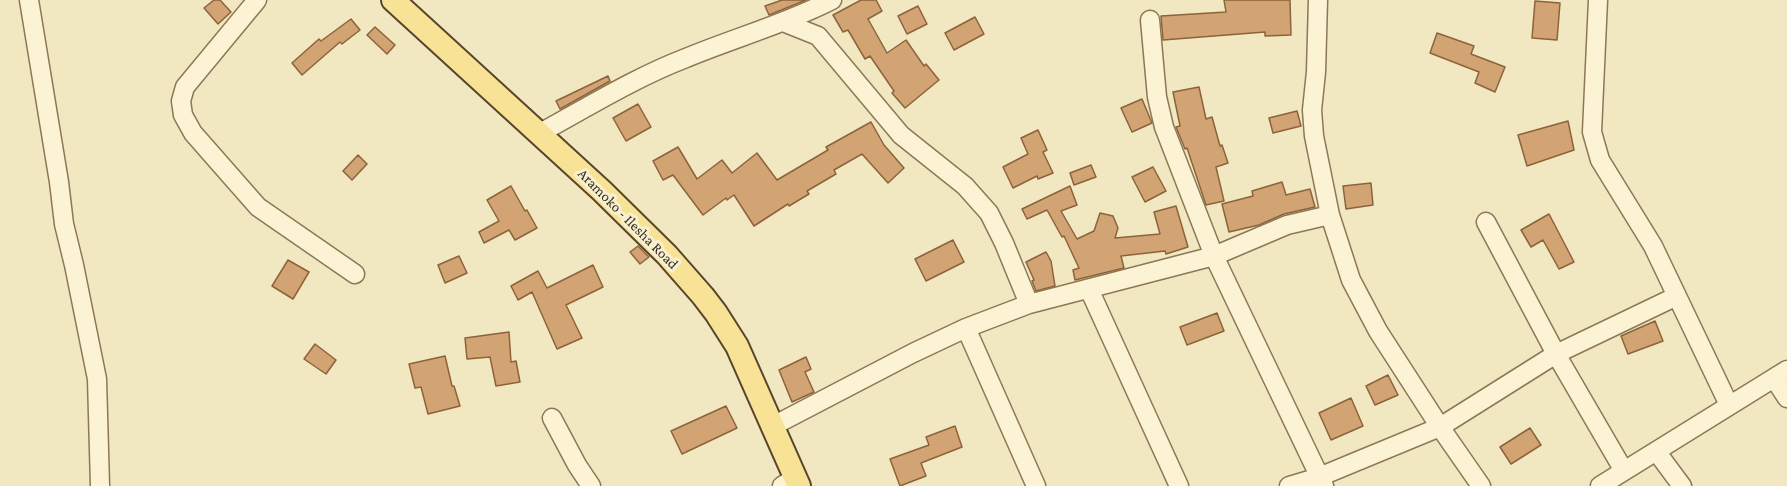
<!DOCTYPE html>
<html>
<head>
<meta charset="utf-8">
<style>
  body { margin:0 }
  canvas { display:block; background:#f1e7c0 }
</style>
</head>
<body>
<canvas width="1787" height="486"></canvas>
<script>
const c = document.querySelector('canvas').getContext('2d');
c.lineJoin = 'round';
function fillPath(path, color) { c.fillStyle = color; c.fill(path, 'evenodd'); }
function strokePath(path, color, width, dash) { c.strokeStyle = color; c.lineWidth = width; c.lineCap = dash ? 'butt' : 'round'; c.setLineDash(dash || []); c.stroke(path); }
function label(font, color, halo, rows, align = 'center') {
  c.font = font + ' "Crimson Pro",serif'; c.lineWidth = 6; c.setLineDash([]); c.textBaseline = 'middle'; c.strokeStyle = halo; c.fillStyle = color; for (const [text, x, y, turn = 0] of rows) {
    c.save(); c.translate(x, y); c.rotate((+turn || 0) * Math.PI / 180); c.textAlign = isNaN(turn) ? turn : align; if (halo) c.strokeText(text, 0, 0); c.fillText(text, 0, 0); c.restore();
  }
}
const building = new Path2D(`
  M 214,0 L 220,0 L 231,12 L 218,24 L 204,8 Z
  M 782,0 L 806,0 L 769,15 L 765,6 Z
  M 861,0 L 876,0 L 882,11 L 868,19 L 887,53 L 906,40 L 924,66 L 926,64 L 939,80 L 905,108 L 892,93 L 894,91 L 870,56 L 865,59 L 848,30 L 843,32 L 833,15 Z
  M 1224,0 L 1290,0 L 1291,35 L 1265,36 L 1265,32 L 1163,40 L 1161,16 L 1226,12 Z
  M 1535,1 L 1560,3 L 1557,40 L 1532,38 Z
  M 918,6 L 927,24 L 907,34 L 898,16 Z
  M 975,17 L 984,34 L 954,50 L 945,33 Z
  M 351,19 L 360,30 L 342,44 L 340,42 L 302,75 L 292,63 L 319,39 L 321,41 Z
  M 375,27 L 395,45 L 387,54 L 367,35 Z
  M 1437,33 L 1474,46 L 1471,54 L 1505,67 L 1495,92 L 1475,83 L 1479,72 L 1430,53 Z
  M 608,76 L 610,81 L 560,109 L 556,101 Z
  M 1199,87 L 1206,119 L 1212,117 L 1220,146 L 1222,145 L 1228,163 L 1216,167 L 1224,201 L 1206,205 L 1187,148 L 1185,149 L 1176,127 L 1180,126 L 1173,92 Z
  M 1142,99 L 1152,123 L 1132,132 L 1121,108 Z
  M 638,104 L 651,127 L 626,141 L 613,118 Z
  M 1297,111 L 1301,126 L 1273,133 L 1269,118 Z
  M 1568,121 L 1574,150 L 1527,166 L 1518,135 Z
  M 871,122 L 884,145 L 904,168 L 888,183 L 862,154 L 834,170 L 836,174 L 807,191 L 809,194 L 789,206 L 788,204 L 754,226 L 734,195 L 727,200 L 726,198 L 703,215 L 673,175 L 663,180 L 653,161 L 678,147 L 697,179 L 722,160 L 732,173 L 757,153 L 777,180 L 828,150 L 826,147 Z
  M 1038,130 L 1047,150 L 1043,152 L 1053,173 L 1038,179 L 1037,176 L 1013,188 L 1003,167 L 1028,154 L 1021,138 Z
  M 358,155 L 367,164 L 352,180 L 343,171 Z
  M 1091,165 L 1096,177 L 1074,185 L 1070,173 Z
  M 1153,167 L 1166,191 L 1145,202 L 1132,177 Z
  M 1282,182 L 1286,195 L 1310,189 L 1315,207 L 1284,214 L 1259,225 L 1229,232 L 1222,204 L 1253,196 L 1252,191 Z
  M 1371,183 L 1373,205 L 1346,209 L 1343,186 Z
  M 511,186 L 525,211 L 527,210 L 537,228 L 515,240 L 509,230 L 484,243 L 479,232 L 499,221 L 487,200 Z
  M 1070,186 L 1077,205 L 1061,211 L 1077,239 L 1094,231 L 1100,213 L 1113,216 L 1118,228 L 1115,238 L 1160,234 L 1154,212 L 1176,206 L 1188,247 L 1166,254 L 1165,251 L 1121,256 L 1124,268 L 1075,280 L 1073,270 L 1079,268 L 1064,236 L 1062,237 L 1047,210 L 1027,219 L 1022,209 Z
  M 1549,214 L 1574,262 L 1559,269 L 1543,240 L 1531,247 L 1521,230 Z
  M 953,240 L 964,262 L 926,281 L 915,259 Z
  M 638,246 L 649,257 L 640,264 L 630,252 Z
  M 1046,252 L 1051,261 L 1055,286 L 1036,291 L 1032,281 L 1034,280 L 1026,262 Z
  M 459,256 L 467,273 L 445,283 L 438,265 Z
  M 288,260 L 309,272 L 293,299 L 272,286 Z
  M 593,265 L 603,287 L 566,305 L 582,338 L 557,349 L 532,292 L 518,300 L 511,286 L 538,271 L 547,288 Z
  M 1217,313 L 1224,331 L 1187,345 L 1180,327 Z
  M 1655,321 L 1663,341 L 1628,354 L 1621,336 Z
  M 509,332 L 511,362 L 516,361 L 520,382 L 496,386 L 490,357 L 467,359 L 465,338 Z
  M 315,344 L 336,360 L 326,374 L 304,359 Z
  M 445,356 L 452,386 L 454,386 L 460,406 L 428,414 L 421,387 L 415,388 L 409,364 Z
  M 806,357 L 811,369 L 805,372 L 814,392 L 792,402 L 779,370 Z
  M 1388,375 L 1398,395 L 1375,405 L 1366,386 Z
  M 1351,398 L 1363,426 L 1331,440 L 1319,413 Z
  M 726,406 L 737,428 L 682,454 L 671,431 Z
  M 955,426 L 962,447 L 921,463 L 926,476 L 900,486 L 890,459 L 929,445 L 926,437 Z
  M 1530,428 L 1541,445 L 1511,464 L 1500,447 Z`);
fillPath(building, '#d2a373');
strokePath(building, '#8d633b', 1.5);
const minor = new Path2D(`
  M 29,0 L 59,182 L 64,224 L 74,265 L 97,379 L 100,486
  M 257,0 L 185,87 L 181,101 L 183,115 L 193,133 L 258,207 L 355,274
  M 1318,0 L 1316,72 L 1312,110 L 1314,136 L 1330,215 L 1351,280 L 1378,331 L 1440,427 L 1481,486
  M 1598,0 L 1592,132 L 1600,160 L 1653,246 L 1729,405
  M 1150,20 L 1157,97 L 1164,127 L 1214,256 L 1324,486
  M 783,22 L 818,36 L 901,135 L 965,186 L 989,213 L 1004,243 L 1029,304
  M 538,134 C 586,108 634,78 686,58 C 734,38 785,24 832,0
  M 1486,222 L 1556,354 L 1624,471
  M 1089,289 L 1179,486
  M 966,328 L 1036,486
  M 1774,378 L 1787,398
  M 552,418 L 577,465 L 591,486
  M 771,427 L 913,353 L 966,328 L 1029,304 L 1214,256 L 1287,225 L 1330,215
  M 1656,451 L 1682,486
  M 782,486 L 795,478
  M 1289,486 L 1319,477 L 1440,427 L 1556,354 L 1677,296
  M 1600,486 L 1787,370`);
const major = new Path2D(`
  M 393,0 L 602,191 L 667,255 L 703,296 L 716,313 L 737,346 L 799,486`);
strokePath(minor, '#8c7857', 21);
strokePath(major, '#59452b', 26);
strokePath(minor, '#fbf3d4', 18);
strokePath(major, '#f7e295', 22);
label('15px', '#3a2d1c', '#f8f0d1', [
  ["Aramoko - Ilesha Road",628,219,45]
]);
</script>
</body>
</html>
